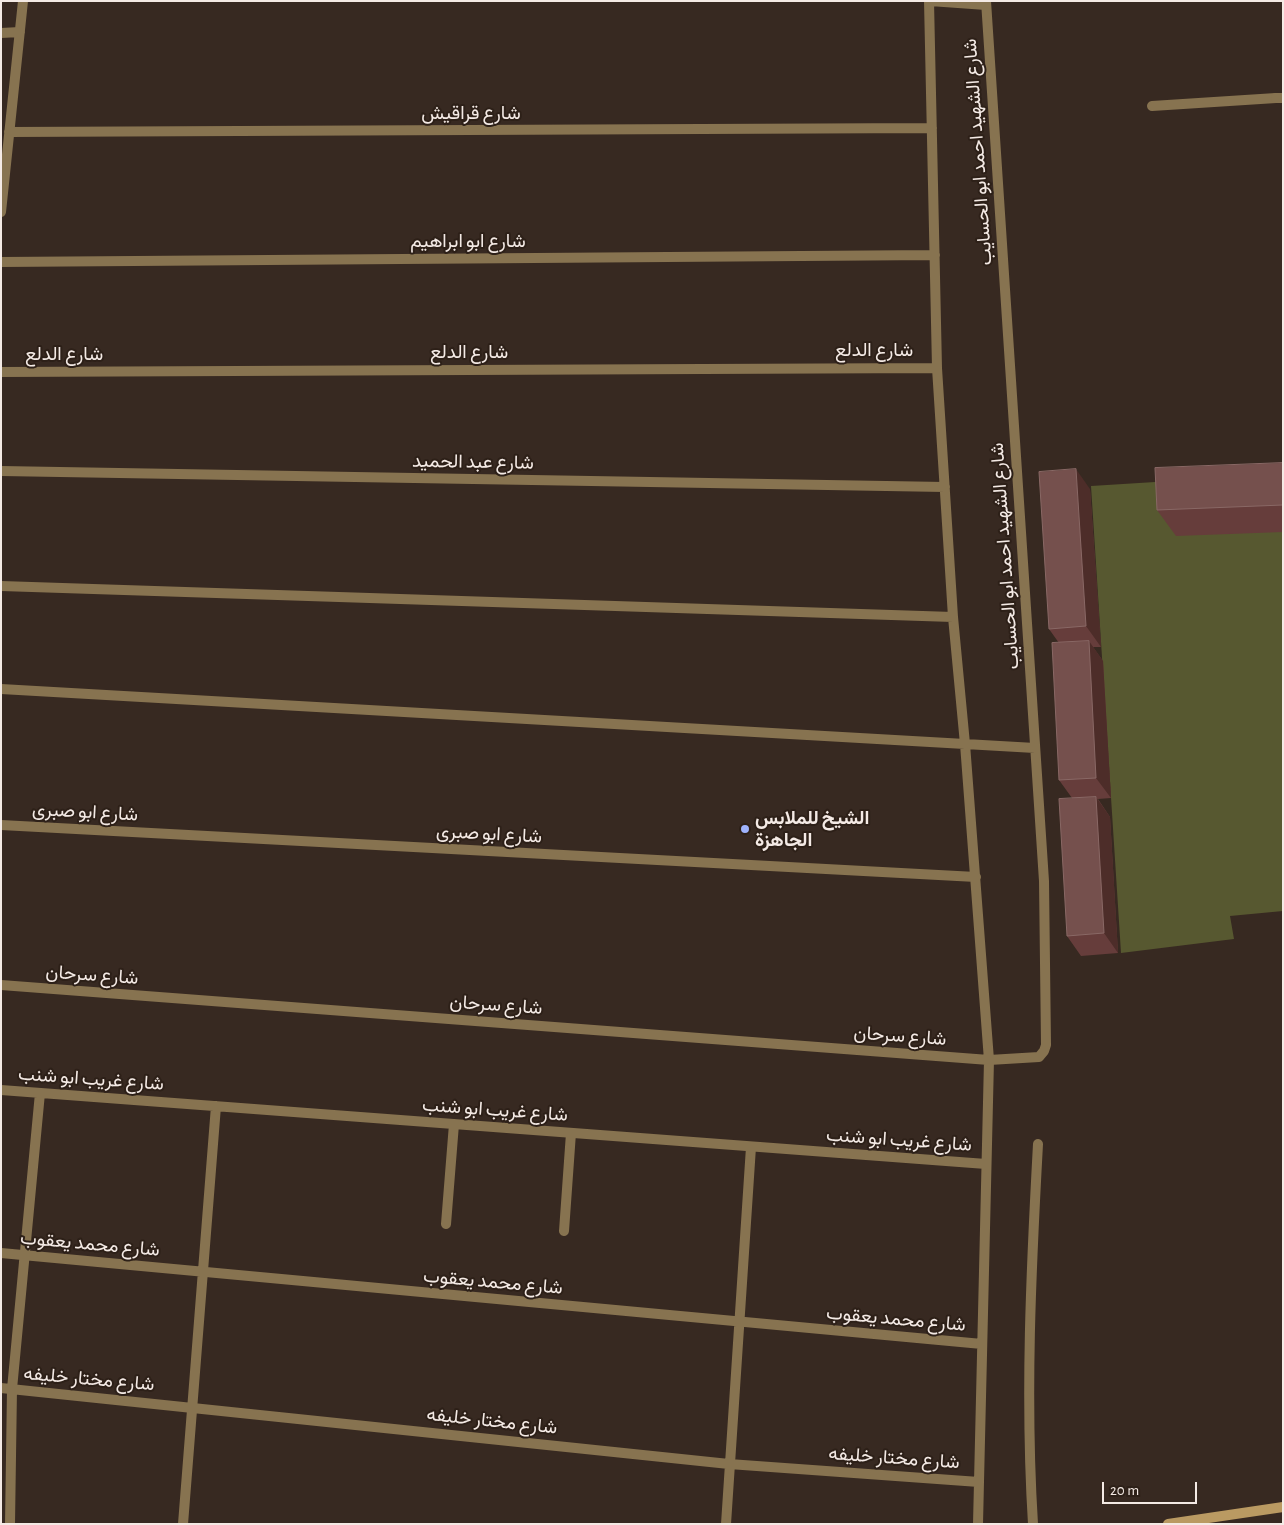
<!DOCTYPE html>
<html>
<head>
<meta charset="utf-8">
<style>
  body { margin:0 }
  #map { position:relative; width:1284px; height:1525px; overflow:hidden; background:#372921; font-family:"Alegreya Sans",sans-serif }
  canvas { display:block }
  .frame { position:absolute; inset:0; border:2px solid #f4eae5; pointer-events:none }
  .scale { position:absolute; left:1102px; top:1482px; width:95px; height:22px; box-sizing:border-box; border:2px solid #f4eae5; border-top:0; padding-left:6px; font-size:15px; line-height:18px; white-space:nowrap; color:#f4eae5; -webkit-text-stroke:4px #2d2018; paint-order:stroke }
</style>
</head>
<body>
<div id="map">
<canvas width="1284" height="1525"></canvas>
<div class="frame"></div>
<div class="scale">20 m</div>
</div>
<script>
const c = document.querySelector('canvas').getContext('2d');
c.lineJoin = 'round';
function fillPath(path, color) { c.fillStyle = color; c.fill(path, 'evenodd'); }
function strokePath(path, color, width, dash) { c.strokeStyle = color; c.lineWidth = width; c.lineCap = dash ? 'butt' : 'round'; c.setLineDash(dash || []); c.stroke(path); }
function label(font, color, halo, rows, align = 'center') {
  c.font = font + ' "Alegreya Sans",Vazirmatn,sans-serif'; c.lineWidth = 4; c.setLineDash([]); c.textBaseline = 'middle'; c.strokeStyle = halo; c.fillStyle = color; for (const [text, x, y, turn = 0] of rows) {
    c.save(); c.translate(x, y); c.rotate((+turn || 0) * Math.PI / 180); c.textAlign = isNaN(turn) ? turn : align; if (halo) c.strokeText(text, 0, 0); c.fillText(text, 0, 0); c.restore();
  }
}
fillPath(new Path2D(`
  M 1283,474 L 1283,911 L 1230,916 L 1234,939 L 1121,953 L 1091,486 Z`), '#575830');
strokePath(new Path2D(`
  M 1152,106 L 1276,98
  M 1033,1524 C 1025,1397 1031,1271 1038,1144`), '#877350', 10);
strokePath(new Path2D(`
  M 929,1 L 937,368 L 953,617 L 965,744 L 989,1060 L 978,1524
  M 930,1 L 986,5
  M 1,33 L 20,32
  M 1276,98 L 1283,98
  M 9,132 L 932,128
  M 1,212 L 23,1
  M 1,262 L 935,255
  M 1,372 L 937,368
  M 1,471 L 945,487
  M 1,586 L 953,617
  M 1,689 L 1035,748
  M 1,825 L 976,877
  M 1,985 L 989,1060 L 1039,1057 L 1044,1051 L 1046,1045 L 1044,881 L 986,1
  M 1,1090 L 986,1164
  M 446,1224 L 454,1124
  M 564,1231 L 571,1133
  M 1,1253 L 982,1344
  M 1,1388 L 729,1464 L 979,1482
  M 10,1524 L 12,1389 L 40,1093
  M 183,1524 L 216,1106
  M 726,1524 L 751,1147`), '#877350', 10);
strokePath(new Path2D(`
  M 1168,1524 L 1283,1507`), '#ba9a62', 10);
fillPath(new Path2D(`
  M 1283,463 L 1283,532 L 1176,536 L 1157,510 Z
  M 1090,489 L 1101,647 L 1093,647 L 1103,661 L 1111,798 L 1098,799 L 1110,817 L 1118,953 L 1081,956 L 1067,936 L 1072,798 L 1059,780 L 1059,643 L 1049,629 Z`), '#663d3b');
fillPath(new Path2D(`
  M 1076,469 L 1090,489 L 1101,647 L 1086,626 Z
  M 1089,641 L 1103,661 L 1111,798 L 1096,778 Z
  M 1096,797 L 1110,817 L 1118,953 L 1104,933 Z`), '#4d2d29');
const building = new Path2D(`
  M 1283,463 L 1283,505 L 1157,510 L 1155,468 Z
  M 1076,469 L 1086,626 L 1049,629 L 1039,472 Z
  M 1089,641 L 1096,778 L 1059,780 L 1052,643 Z
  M 1096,797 L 1104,933 L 1067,936 L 1059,799 Z`);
fillPath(building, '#75504d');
strokePath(building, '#896865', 1);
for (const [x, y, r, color] of [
  [745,829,5,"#9fb3fd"]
]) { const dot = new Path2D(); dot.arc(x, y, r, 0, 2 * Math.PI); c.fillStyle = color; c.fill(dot); strokePath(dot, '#2d2018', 2); }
label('19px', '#f4eae5', '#2d2018', [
  ["شارع قراقيش",471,113],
  ["شارع الشهيد احمد ابو الحسايب",978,152,-94],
  ["شارع ابو ابراهيم",468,241],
  ["شارع الدلع",874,350],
  ["شارع الدلع",469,352],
  ["شارع الدلع",64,354],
  ["شارع عبد الحميد",473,462,1],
  ["شارع الشهيد احمد ابو الحسايب",1005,556,-94],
  ["شارع ابو صبرى",85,812,3],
  ["شارع ابو صبرى",489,834,3],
  ["شارع سرحان",92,975,4],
  ["شارع سرحان",496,1005,4],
  ["شارع سرحان",900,1036,4],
  ["شارع غريب ابو شنب",91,1079,4],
  ["شارع غريب ابو شنب",495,1110,4],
  ["شارع غريب ابو شنب",899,1140,4],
  ["شارع محمد يعقوب",90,1244,5],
  ["شارع محمد يعقوب",493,1282,5],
  ["شارع محمد يعقوب",896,1319,5],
  ["شارع مختار خليفه",89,1379,5],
  ["شارع مختار خليفه",492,1421,6],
  ["شارع مختار خليفه",894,1458,4]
]);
label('bold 19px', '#f4eae5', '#2d2018', [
  ["الشيخ للملابس",755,818],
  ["الجاهزة",755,840]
], 'left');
</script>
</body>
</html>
